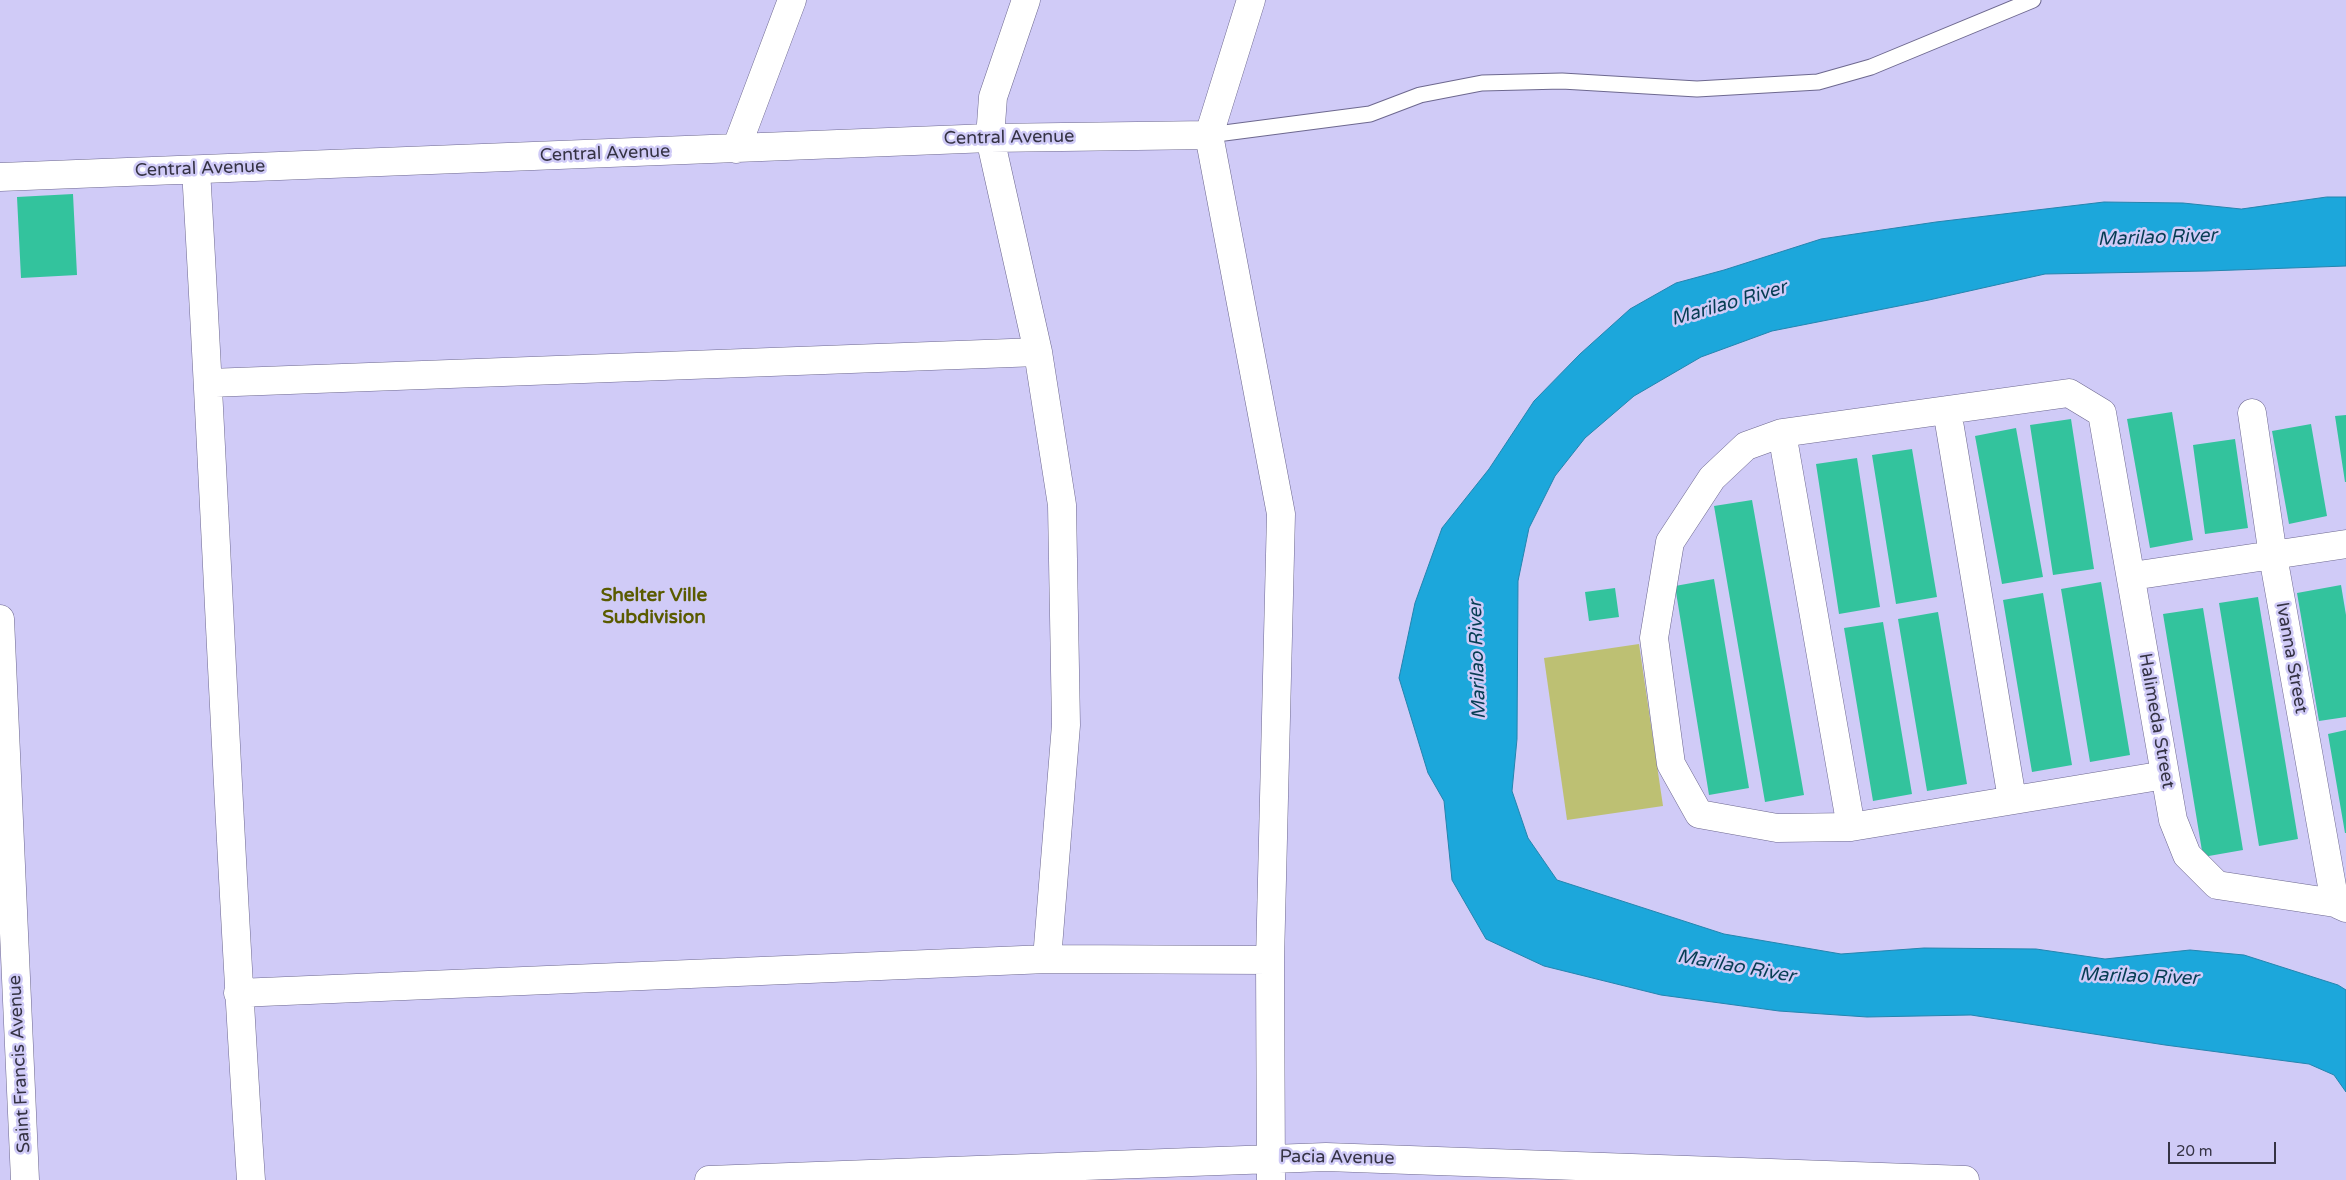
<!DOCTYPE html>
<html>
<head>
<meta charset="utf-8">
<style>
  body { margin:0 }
  #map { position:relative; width:2346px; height:1180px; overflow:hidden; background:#d0cbf7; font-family:"Varela Round",sans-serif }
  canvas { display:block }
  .scale { position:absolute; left:2168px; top:1142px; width:108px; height:22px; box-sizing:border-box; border:2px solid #353344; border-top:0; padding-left:6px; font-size:15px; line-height:18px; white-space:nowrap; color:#353344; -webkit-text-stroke:4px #d0cbf7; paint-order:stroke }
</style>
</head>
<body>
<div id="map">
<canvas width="2346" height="1180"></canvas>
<div class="scale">20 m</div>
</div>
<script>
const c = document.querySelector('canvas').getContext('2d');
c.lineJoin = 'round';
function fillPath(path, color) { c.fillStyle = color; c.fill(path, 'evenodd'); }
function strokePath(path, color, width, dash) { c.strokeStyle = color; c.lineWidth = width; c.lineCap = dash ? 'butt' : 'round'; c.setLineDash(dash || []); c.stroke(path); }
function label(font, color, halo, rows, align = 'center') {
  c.font = font + ' "Varela Round",sans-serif'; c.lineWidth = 5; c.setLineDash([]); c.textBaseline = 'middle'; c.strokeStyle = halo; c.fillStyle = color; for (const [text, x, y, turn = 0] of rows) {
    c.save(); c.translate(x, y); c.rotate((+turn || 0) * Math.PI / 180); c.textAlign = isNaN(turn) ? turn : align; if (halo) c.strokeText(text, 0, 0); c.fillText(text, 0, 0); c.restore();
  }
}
fillPath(new Path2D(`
  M 1639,644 L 1663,806 L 1567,820 L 1544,658 Z`), '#bdc073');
const water = new Path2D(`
  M 2327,197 L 2346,197 L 2346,266 L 2207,271 L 2045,274 L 1929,300 L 1772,331 L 1701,357 L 1634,396 L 1585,438 L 1555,476 L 1529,528 L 1518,581 L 1517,739 L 1512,791 L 1528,838 L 1557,880 L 1724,934 L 1841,954 L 1924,948 L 2036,949 L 2105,959 L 2190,950 L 2244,955 L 2338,985 L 2346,990 L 2346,1092 L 2334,1075 L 2309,1064 L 2165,1045 L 1971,1015 L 1867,1017 L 1779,1011 L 1661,995 L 1544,966 L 1486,939 L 1452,880 L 1444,801 L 1428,773 L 1399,678 L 1415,603 L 1442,528 L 1489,469 L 1534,401 L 1580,354 L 1630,309 L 1676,283 L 1724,270 L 1821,239 L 1936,222 L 2104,202 L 2183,203 L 2241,209 Z`);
fillPath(water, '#1ca7db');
strokePath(water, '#2484ae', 1);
fillPath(new Path2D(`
  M 73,194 L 77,275 L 21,278 L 17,197 Z
  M 2172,412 L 2193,540 L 2150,548 L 2127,419 Z
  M 2346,415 L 2346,482 L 2345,482 L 2335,416 Z
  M 2071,419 L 2094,569 L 2053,575 L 2030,425 Z
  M 2311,424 L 2327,516 L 2289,524 L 2272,431 Z
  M 2016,428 L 2043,577 L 2002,584 L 1975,436 Z
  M 2235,439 L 2248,528 L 2205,534 L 2193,445 Z
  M 1912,449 L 1937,597 L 1896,604 L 1872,455 Z
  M 1857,458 L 1880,607 L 1839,614 L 1816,464 Z
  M 1752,500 L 1804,795 L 1765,802 L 1714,506 Z
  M 1714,579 L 1749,788 L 1709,795 L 1675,586 Z
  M 2101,582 L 2130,755 L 2090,762 L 2061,589 Z
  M 2341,585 L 2346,615 L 2346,717 L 2319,721 L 2297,593 Z
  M 1615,588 L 1619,617 L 1589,621 L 1585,592 Z
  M 2043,593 L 2072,765 L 2032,772 L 2003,600 Z
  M 2258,597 L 2298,839 L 2259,846 L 2219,603 Z
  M 2203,608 L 2243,850 L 2203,857 L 2163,614 Z
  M 1938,612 L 1967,784 L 1927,791 L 1898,619 Z
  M 1883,622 L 1912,794 L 1873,801 L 1844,628 Z
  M 2346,730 L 2346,833 L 2345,833 L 2328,734 Z`), '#33c39d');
const service = new Path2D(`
  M 1209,135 L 1370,114 L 1420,95 L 1482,83 L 1562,81 L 1697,89 L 1818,82 L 1871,67 L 2033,0`);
const minor = new Path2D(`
  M 1026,0 L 993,97 L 990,138 L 1038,352 L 1062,505 L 1066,725 L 1047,959
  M 1251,0 L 1209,135 L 1281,514 L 1270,960 L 1271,1180
  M 736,149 L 792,0
  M 196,170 C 216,506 228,843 251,1180
  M 0,177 L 990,138 L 1209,135
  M 209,383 L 1038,352
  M 1947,410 L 2012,799
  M 2252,413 L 2273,556 L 2335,903
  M 1782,433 L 1851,827
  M 2132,576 L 2346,544
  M 2165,775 L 1851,827 L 1777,828 L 1699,814 L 1671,764 L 1654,638 L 1670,542 L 1712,478 L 1746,446 L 1782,433 L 2069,393 L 2102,413 L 2173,820 L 2187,855 L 2217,885 L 2335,903 L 2346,908
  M 238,993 L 1047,959 L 1270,960
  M 709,1180 L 1326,1157 L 1965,1180`);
const tertiary = new Path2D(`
  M 0,619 L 25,1180`);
strokePath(service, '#6d688f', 17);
strokePath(minor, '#6d688f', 29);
strokePath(tertiary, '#6d688f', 29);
strokePath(service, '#fff', 15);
strokePath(minor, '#fff', 28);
strokePath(tertiary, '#fff', 28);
label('18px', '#353344', '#d0cbf7', [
  ["Central Avenue",1009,138,-1],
  ["Central Avenue",605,154,-2],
  ["Central Avenue",200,169,-2],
  ["Ivanna Street",2291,658,80],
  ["Halimeda Street",2156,721,80],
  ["Saint Francis Avenue",20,1064,-93],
  ["Pacia Avenue",1337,1158,1]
]);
label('italic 19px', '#063d53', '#d0cbf7', [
  ["Marilao River",2157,238,-2],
  ["Marilao River",1729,304,-16],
  ["Marilao River",1478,660,-92],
  ["Marilao River",1736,967,10],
  ["Marilao River",2139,977,2]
]);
label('bold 19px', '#5a5b00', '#d0cbf7', [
  ["Shelter Ville",654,596],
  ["Subdivision",654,618]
]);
</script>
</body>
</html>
